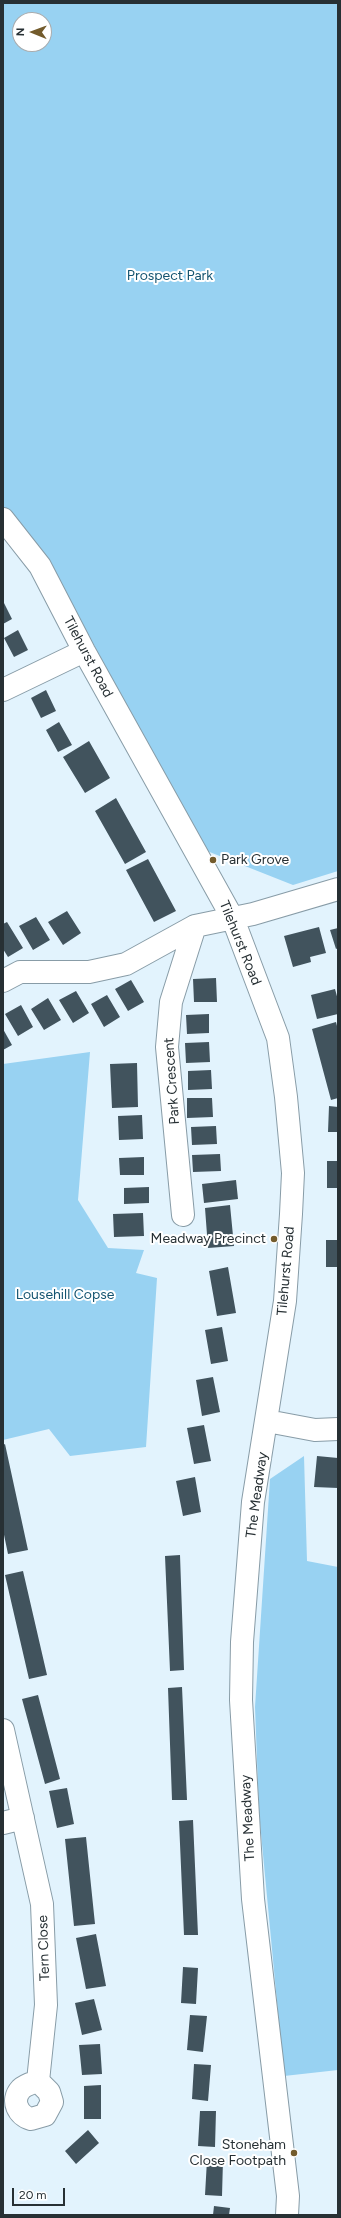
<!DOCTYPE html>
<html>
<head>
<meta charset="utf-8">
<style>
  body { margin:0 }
  #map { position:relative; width:341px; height:2218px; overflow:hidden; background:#e2f3fd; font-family:Figtree,sans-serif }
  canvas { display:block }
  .frame { position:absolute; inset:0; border:4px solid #273034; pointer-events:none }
  .north { position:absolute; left:12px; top:12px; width:40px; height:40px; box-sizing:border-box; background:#fff; border:1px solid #a9acae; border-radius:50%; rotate:271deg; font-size:11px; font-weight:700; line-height:16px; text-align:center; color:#273034 }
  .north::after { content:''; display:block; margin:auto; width:14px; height:18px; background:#735b2c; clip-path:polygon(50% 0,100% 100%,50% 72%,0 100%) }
  .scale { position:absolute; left:12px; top:2188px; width:53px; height:18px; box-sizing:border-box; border:2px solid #273034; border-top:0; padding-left:5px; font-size:12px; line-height:14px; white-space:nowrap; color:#273034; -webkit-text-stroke:3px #fff; paint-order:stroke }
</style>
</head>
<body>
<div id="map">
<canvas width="341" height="2218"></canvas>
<div class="frame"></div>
<div class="north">N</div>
<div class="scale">20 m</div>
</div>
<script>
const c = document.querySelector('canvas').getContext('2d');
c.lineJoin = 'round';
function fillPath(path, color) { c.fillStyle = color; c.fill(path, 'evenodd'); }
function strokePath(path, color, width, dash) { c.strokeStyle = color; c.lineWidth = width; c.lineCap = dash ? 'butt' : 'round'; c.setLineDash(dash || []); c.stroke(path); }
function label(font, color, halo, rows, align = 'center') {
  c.font = font + ' Figtree,sans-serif'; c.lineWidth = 4; c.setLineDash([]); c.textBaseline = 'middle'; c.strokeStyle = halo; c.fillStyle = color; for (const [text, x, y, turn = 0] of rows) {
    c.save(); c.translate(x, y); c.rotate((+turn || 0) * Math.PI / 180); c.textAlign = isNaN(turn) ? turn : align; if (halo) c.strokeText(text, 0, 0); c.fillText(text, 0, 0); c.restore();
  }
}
fillPath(new Path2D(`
  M 3,3 L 338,3 L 338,871 L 293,885 L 207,851 L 86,631 L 3,507 ZM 20,20 L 44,20 L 44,44 L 20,44 Z
  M 90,1052 L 78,1200 L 108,1248 L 144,1250 L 136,1273 L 157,1278 L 146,1447 L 70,1456 L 49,1429 L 3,1440 L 3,1064 Z
  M 304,1456 L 307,1561 L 338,1567 L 338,2070 L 284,2076 L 259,1812 L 255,1707 L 270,1479 Z`), '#98d2f2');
fillPath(new Path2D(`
  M 3,601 L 12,619 L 3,624 Z
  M 18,630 L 28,650 L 14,657 L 4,638 Z
  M 46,690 L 56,711 L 41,718 L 31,698 Z
  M 59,722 L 72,745 L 58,752 L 46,730 Z
  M 89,741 L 110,778 L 85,793 L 63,757 Z
  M 116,798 L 146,852 L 125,864 L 95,811 Z
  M 148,859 L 176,911 L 154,922 L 126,870 Z
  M 67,911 L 81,933 L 63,945 L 48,922 Z
  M 36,917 L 50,940 L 33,950 L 19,926 Z
  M 7,922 L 23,948 L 8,957 L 3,949 L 3,924 Z
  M 319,927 L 326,953 L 310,957 L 311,962 L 293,967 L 284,936 Z
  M 338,928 L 338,948 L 336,949 L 330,930 Z
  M 216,978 L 217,1002 L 194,1002 L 193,979 Z
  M 131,980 L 144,1002 L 128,1011 L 115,989 Z
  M 335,989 L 338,1000 L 338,1014 L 317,1019 L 311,995 Z
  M 76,991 L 89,1013 L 73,1023 L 59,1000 Z
  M 107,995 L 120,1017 L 104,1027 L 91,1004 Z
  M 48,998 L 61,1020 L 44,1030 L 31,1009 Z
  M 21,1005 L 33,1027 L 18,1036 L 5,1014 Z
  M 209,1014 L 209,1033 L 187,1034 L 186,1015 Z
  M 336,1022 L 338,1030 L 338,1098 L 331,1100 L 312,1029 Z
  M 3,1029 L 12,1045 L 3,1050 Z
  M 209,1042 L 210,1062 L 186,1063 L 185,1043 Z
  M 137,1063 L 138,1107 L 112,1108 L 110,1064 Z
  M 211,1070 L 212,1089 L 188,1090 L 188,1071 Z
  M 187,1098 L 212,1098 L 213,1117 L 187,1118 Z
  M 329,1106 L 338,1107 L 338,1132 L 328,1132 Z
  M 142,1115 L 143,1139 L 119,1140 L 118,1116 Z
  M 216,1126 L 217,1144 L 192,1145 L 191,1127 Z
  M 220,1154 L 221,1171 L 193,1172 L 192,1155 Z
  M 144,1157 L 144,1175 L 120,1175 L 119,1158 Z
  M 327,1161 L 338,1161 L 338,1188 L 327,1188 Z
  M 236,1180 L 238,1199 L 204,1203 L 202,1184 Z
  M 149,1187 L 149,1203 L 124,1204 L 124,1188 Z
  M 230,1205 L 234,1246 L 208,1248 L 205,1208 Z
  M 143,1213 L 144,1236 L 114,1237 L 113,1214 Z
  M 326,1240 L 338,1240 L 338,1267 L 326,1267 Z
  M 228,1267 L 236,1313 L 217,1316 L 209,1271 Z
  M 222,1327 L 228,1361 L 211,1364 L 205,1330 Z
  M 213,1377 L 220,1412 L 202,1416 L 196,1380 Z
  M 204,1425 L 211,1461 L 194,1464 L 187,1428 Z
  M 5,1444 L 28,1550 L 8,1554 L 3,1530 L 3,1445 Z
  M 317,1456 L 338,1458 L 338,1488 L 314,1487 Z
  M 195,1477 L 201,1512 L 183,1516 L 176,1481 Z
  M 180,1555 L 184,1670 L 170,1671 L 165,1556 Z
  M 23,1571 L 47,1675 L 29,1679 L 5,1575 Z
  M 182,1687 L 187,1800 L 172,1800 L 168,1688 Z
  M 38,1695 L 60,1779 L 45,1784 L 22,1699 Z
  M 67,1788 L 74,1824 L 57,1828 L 49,1791 Z
  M 193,1820 L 198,1935 L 184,1935 L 179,1821 Z
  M 86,1837 L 95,1924 L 74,1926 L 65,1839 Z
  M 96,1934 L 106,1986 L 86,1989 L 76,1938 Z
  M 183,1967 L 198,1968 L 196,2004 L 181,2003 Z
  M 94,1999 L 102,2030 L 82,2035 L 75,2003 Z
  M 190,2015 L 207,2016 L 203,2052 L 187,2050 Z
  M 100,2044 L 102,2074 L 82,2075 L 79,2045 Z
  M 194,2064 L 211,2065 L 208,2101 L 192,2099 Z
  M 101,2085 L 101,2119 L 84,2119 L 84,2086 Z
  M 200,2111 L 216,2111 L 215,2147 L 198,2146 Z
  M 88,2130 L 99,2143 L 76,2164 L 65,2151 Z
  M 207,2160 L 223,2160 L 222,2196 L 205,2195 Z
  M 214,2206 L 230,2208 L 229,2215 L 213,2215 Z`), '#41535d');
const minor = new Path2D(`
  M 3,519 L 40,566 L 84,651 L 233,919 L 278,1038 L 286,1097 L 293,1173 L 291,1214 L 285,1301 L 253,1502 L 242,1642 L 241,1700 L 253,1899 L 288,2196 L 287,2215
  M 3,690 L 84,651
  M 3,981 L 20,972 L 89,972 L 126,964 L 195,926 L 253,914 L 338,889
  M 183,1215 L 167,1047 L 171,1002 L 195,926
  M 267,1421 L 315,1430 L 338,1429
  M 3,1730 L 42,1904 L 46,2005 L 38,2081
  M 3,1823 L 23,1818
  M 38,2081 L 49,2092 L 52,2102 L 45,2115 L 31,2119 C 19,2116 10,2101 21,2089 C 25,2085 32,2083 38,2081 Z`);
strokePath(minor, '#889ca7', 24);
strokePath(minor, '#fff', 22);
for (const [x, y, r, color] of [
  [213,860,4,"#735b2c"],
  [274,1239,4,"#735b2c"],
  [294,2153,4,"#735b2c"]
]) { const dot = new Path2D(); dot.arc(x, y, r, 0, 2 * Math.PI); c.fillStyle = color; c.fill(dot); strokePath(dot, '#fff', 1.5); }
label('14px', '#145470', '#fff', [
  ["Prospect Park",170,276],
  ["Lousehill Copse",65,1295]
]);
label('14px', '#273034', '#fff', [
  ["Tilehurst Road",88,657,62],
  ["Tilehurst Road",240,943,68],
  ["Park Crescent",172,1081,-94],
  ["Tilehurst Road",286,1271,-85],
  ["The Meadway",257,1495,-82],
  ["The Meadway",248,1818,-93],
  ["Tern Close",44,1948,-92]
]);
label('14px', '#273034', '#fff', [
  ["Park Grove",221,860,"left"],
  ["Meadway Precinct",266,1239],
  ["Stoneham",286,2145],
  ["Close Footpath",286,2161]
], 'right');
</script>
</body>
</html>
